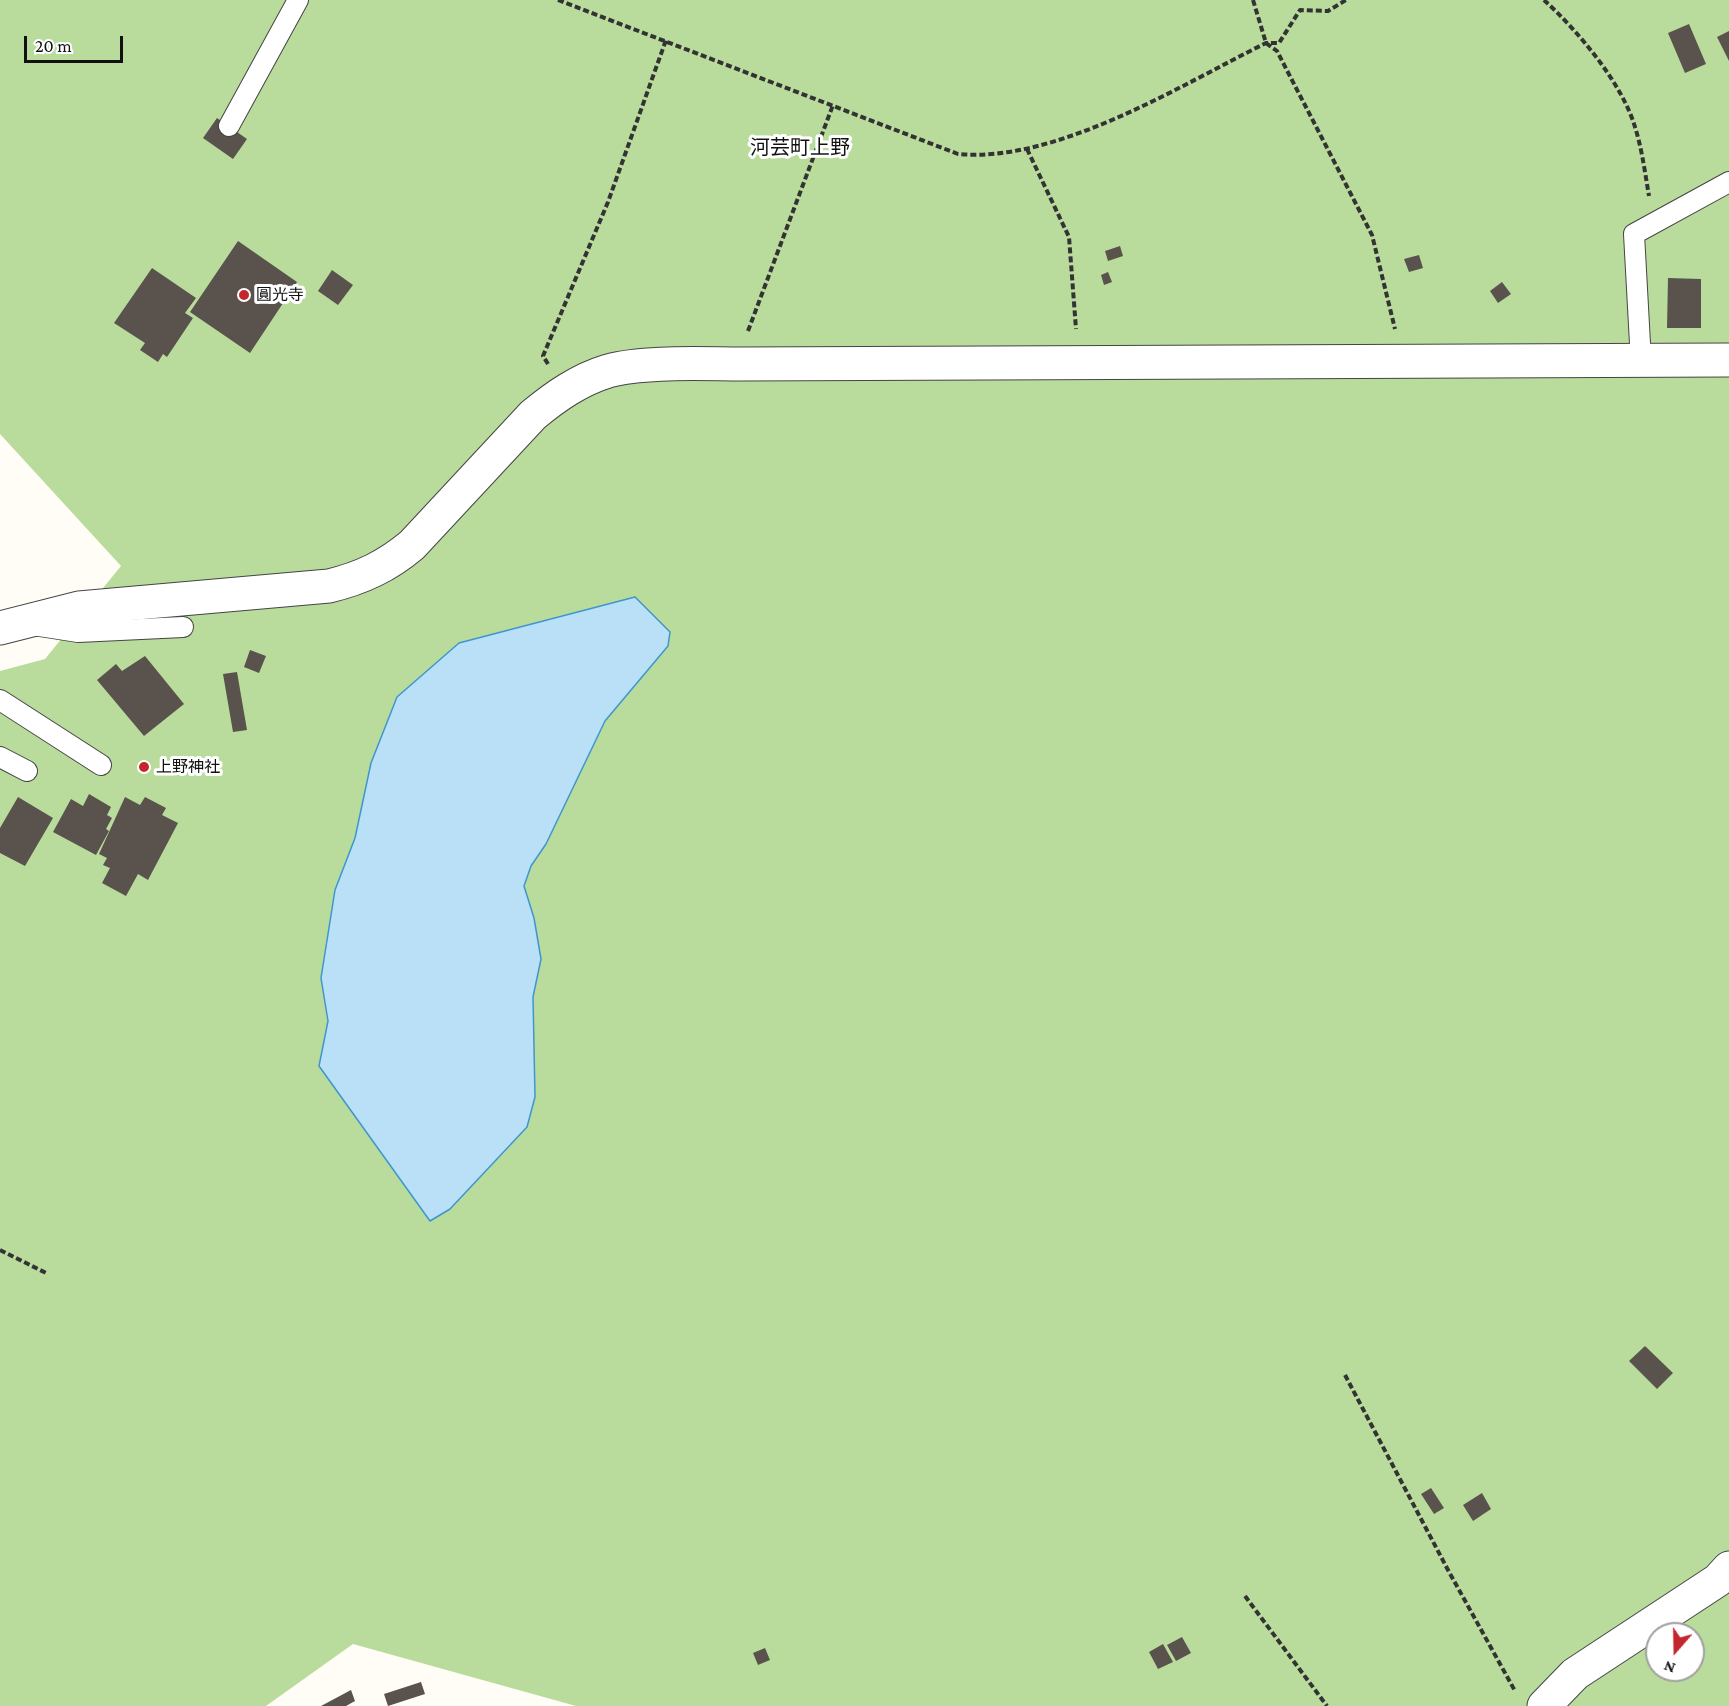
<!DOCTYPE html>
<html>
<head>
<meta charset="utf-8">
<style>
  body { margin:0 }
  #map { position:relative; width:1729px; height:1706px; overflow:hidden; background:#fffdf5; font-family:"Crimson Pro",serif }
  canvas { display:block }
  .north { position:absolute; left:1645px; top:1622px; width:60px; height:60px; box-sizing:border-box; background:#fff; border:2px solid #a0a0a0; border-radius:50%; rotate:200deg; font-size:16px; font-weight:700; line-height:24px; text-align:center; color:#111 }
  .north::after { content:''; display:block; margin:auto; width:21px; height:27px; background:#c4262e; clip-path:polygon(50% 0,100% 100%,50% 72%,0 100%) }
  .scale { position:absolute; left:24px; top:36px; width:99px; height:27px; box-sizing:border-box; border:3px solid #111; border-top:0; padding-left:8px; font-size:18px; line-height:21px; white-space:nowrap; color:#111; -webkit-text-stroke:4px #fff; paint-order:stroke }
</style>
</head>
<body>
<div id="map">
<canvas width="1729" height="1706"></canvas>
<div class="north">N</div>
<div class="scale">20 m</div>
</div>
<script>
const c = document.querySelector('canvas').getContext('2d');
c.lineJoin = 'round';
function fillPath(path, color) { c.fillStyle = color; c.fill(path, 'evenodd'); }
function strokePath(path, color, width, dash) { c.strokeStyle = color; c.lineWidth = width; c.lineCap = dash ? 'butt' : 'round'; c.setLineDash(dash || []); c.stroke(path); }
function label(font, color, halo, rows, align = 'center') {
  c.font = font + ' "Crimson Pro","Noto Sans JP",serif'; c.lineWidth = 6; c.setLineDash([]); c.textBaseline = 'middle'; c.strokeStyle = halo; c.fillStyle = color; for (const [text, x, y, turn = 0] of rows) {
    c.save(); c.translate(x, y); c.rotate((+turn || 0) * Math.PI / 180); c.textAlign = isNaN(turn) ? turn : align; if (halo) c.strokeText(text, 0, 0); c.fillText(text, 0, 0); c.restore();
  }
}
fillPath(new Path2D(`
  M 0,0 L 1729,0 L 1729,1706 L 576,1706 L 353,1644 L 266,1706 L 0,1706 L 0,671 L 45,659 L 121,566 L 0,434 ZM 1657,1634 L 1693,1634 L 1693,1670 L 1657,1670 Z`), '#b9dc9c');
const water = new Path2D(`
  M 635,597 L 670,632 L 668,646 L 605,721 L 546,844 L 531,866 L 524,886 L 534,918 L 541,959 L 533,997 L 535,1097 L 527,1127 L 450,1209 L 430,1221 L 319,1066 L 328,1021 L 321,978 L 335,890 L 355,838 L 371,763 L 397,697 L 459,643 Z`);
fillPath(water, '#b9e0f7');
strokePath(water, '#3f96cf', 1.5);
fillPath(new Path2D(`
  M 1689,24 L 1706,64 L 1685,73 L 1668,33 Z
  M 1729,31 L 1729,61 L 1717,37 Z
  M 217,118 L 247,139 L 233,159 L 203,138 Z
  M 238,241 L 297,282 L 250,353 L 190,312 Z
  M 1120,246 L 1123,256 L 1108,261 L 1105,251 Z
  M 1419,255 L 1423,268 L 1409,272 L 1404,259 Z
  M 152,268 L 196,298 L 185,313 L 193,318 L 167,357 L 163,354 L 158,362 L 140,350 L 145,343 L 114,323 Z
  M 332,270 L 353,285 L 338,305 L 318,291 Z
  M 1108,272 L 1112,282 L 1104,285 L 1101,275 Z
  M 1668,278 L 1701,279 L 1701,328 L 1667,328 Z
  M 1502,282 L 1511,294 L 1498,303 L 1490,291 Z
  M 250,650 L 266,656 L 259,673 L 244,667 Z
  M 145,656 L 184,704 L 144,736 L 97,680 L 116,664 L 122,671 Z
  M 237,672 L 247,730 L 233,732 L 223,674 Z
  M 89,794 L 111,807 L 107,815 L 112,818 L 106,829 L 109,831 L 96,855 L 53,832 L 71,799 L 83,806 Z
  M 18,797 L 53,818 L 25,866 L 0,853 L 0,828 Z
  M 125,797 L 140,805 L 145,797 L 166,808 L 162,815 L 178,823 L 148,880 L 138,874 L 126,896 L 102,883 L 110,868 L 103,865 L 107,858 L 99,854 Z
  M 1645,1346 L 1673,1373 L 1657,1389 L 1629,1361 Z
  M 1431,1488 L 1444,1508 L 1434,1514 L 1421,1494 Z
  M 1482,1493 L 1491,1509 L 1473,1521 L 1463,1505 Z
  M 1182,1637 L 1191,1653 L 1176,1661 L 1167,1645 Z
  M 1163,1644 L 1173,1662 L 1158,1669 L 1149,1652 Z
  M 765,1648 L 770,1660 L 758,1665 L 753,1653 Z
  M 421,1682 L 425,1694 L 388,1706 L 384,1694 Z
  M 351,1690 L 355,1701 L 346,1706 L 321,1706 Z`), '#5a524d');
const lane = new Path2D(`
  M 229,126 L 298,0
  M 1641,362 L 1634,234 L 1729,182
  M 33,625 L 78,632 L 183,627
  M 0,700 L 101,765
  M 0,757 L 27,771`);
const street = new Path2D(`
  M 0,628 L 79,608 L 329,586 C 362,578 387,566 412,545 L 533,415 C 556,396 579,380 608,371 C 643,361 703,364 741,364 L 1729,360
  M 1544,1706 L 1575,1674 L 1718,1580 L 1729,1568`);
strokePath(lane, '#444', 22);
strokePath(street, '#444', 35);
strokePath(new Path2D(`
  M 558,0 L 958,154 C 1057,163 1179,86 1266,43 L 1279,43 L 1300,10 L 1328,11 L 1346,0
  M 1253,0 L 1266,43 L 1277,51 L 1372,235 L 1395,329
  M 1544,0 C 1578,31 1622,83 1635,127 C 1642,149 1645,173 1649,196
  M 1027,149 L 1069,237 L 1076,329
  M 748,331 L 833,105
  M 548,364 L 543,356 L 608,202 L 666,40
  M 0,1250 L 48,1274
  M 1345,1375 L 1448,1570 L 1515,1691
  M 1245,1596 L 1327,1706`), '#333', 4, [6, 3]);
strokePath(lane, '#fff', 20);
strokePath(street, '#fff', 33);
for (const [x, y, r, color] of [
  [244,295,6,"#c4262e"],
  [144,767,6,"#c4262e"]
]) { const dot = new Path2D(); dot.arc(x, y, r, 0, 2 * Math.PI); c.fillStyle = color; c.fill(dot); strokePath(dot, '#fff', 2); }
label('16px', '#111', '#fff', [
  ["圓光寺",256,295],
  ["上野神社",156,767]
], 'left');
label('20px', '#111', '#fff', [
  ["河芸町上野",800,148]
]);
</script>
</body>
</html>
